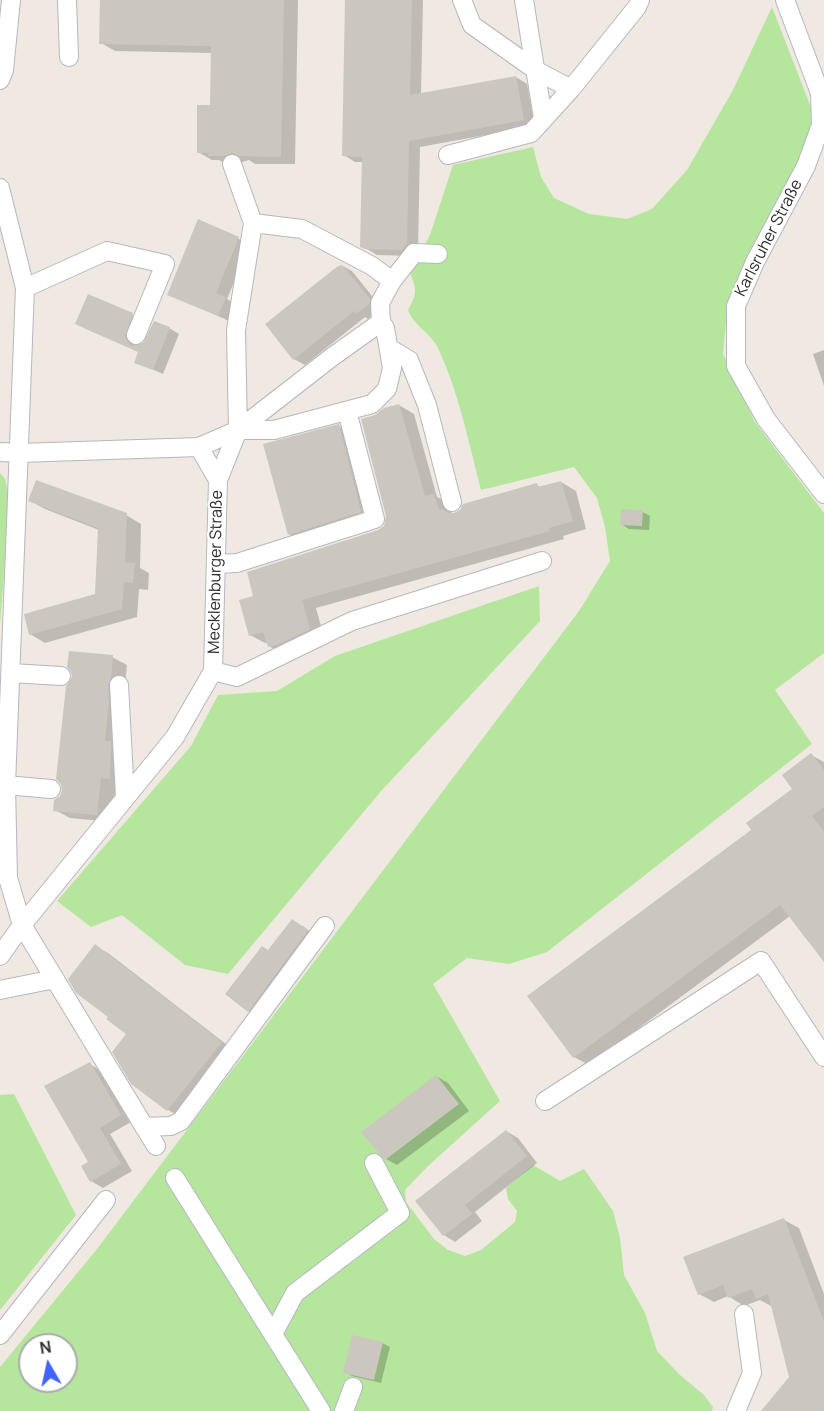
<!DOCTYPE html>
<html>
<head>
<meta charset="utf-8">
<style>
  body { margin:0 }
  #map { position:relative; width:824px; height:1411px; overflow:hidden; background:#efe9e1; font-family:Manrope,sans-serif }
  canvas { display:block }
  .north { position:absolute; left:18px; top:1333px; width:60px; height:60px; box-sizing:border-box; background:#fff; border:2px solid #ababab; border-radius:50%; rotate:351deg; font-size:16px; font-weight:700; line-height:24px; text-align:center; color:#2e2e2e }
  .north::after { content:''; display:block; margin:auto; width:21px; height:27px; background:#4264fb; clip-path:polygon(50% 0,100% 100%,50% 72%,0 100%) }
</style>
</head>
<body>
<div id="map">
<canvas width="824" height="1411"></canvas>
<div class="north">N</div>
</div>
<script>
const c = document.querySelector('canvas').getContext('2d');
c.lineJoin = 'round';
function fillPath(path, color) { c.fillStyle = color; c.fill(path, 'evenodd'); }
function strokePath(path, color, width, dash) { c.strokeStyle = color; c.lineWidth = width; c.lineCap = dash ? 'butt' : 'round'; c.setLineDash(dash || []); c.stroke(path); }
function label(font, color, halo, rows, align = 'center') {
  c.font = font + ' Manrope,sans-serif'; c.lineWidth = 4.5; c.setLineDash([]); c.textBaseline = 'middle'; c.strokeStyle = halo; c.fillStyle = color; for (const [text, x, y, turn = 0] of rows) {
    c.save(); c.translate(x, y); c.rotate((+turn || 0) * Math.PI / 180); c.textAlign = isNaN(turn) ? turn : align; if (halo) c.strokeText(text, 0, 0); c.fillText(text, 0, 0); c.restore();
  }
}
fillPath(new Path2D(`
  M 772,7 L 817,123 L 755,253 L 728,300 L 723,354 L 755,422 L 824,513 L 824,653 L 775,690 L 812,744 L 547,952 L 509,964 L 467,958 L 433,984 L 500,1101 L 427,1167 L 405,1190 L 406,1202 L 434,1239 L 448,1250 L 465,1256 L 481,1250 L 515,1222 L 517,1211 L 508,1199 L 506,1188 L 533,1165 L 560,1181 L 584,1169 L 613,1211 L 620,1238 L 624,1275 L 645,1313 L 657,1351 L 680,1375 L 704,1395 L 713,1407 L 712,1411 L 0,1411 L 0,1367 L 97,1249 L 579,611 L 610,561 L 605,527 L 597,498 L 574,467 L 481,490 C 469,443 459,394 439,350 C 432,334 414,326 408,310 C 417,294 417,290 410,273 L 430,235 L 453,165 L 533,147 L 541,177 L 554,198 L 589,214 L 627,219 L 652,209 L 687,170 L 733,90 ZM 30,1345 L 66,1345 L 66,1381 L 30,1381 Z
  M 0,473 L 5,479 L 10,499 L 0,625 Z
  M 539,586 L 540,621 L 382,790 L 228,974 L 185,965 L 122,915 L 91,927 L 57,901 L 191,746 L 218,695 L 277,691 L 335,656 Z
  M 14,1094 L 76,1215 L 0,1310 L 0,1095 Z`), '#b6e59e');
fillPath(new Path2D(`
  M 102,0 L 298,0 L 295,164 L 255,164 L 249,160 L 239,163 L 224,163 L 219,160 L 212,160 L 198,152 L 211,107 L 212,53 L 115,51 L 101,43 Z
  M 347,0 L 423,0 L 421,94 L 516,77 L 527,84 L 535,126 L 420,147 L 418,251 L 414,256 L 377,255 L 362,246 L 363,162 L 355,162 L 344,155 Z
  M 199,221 L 250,244 L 227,299 L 236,304 L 229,321 L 169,294 Z
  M 341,265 L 352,271 L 380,306 L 379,310 L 368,319 L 365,317 L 305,365 L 294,359 L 267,324 Z
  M 132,315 L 142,320 L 134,342 L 136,346 L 144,345 L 169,328 L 179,334 L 163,374 L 136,362 L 140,352 L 86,329 Z
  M 824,350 L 824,386 L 813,354 Z
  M 399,405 L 414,414 L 437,497 L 449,503 L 452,514 L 536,485 L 542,488 L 561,482 L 576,491 L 586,529 L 563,536 L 564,539 L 316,608 L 324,637 L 283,654 L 269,646 L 268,642 L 265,643 L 250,635 L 255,597 L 385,527 L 387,516 L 376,416 Z
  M 339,426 L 354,435 L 376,520 L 304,543 L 289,534 Z
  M 30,501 L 126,515 L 141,524 L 140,568 L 149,573 L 148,590 L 139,589 L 137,617 L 45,643 L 30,634 L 96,595 L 99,530 L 45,509 Z
  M 622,511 L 643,512 L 650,516 L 649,530 L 629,529 L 621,524 Z
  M 112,657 L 127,665 L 112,822 L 70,818 L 55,810 Z
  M 811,755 L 824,762 L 824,960 L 790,916 L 589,1065 L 574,1057 L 753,830 L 794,789 Z
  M 303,926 L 317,937 L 258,1016 L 248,1011 L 268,952 Z
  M 95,946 L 108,953 L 235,1051 L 181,1117 L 168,1110 L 128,1034 Z
  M 89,1064 L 101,1070 L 131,1122 L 110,1134 L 132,1171 L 103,1188 L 91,1181 L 83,1167 L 90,1162 Z
  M 436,1076 L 448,1083 L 469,1111 L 397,1165 L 386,1159 Z
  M 506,1131 L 518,1138 L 537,1163 L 475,1212 L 482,1221 L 455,1242 L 444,1235 Z
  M 784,1220 L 799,1228 L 824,1294 L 824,1411 L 763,1411 L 791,1378 L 773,1307 L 760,1300 L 744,1306 L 728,1296 L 714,1302 L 699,1294 Z
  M 382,1343 L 390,1347 L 381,1383 L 352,1376 L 345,1372 Z`), '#0003');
fillPath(new Path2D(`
  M 100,0 L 284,0 L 281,157 L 240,156 L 233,153 L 224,156 L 208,156 L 209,153 L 197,153 L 197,105 L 210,105 L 211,46 L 99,44 Z
  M 345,0 L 412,0 L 410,95 L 516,76 L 524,120 L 409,141 L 407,244 L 402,250 L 365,249 L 360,247 L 362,157 L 342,156 Z
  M 198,219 L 239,237 L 216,293 L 226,297 L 218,316 L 167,295 Z
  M 338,266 L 343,266 L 370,299 L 369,304 L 356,314 L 354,311 L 293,360 L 265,324 Z
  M 88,294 L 133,313 L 125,336 L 127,341 L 132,346 L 143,343 L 154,321 L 170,327 L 153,370 L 134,363 L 138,352 L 75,324 Z
  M 399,404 L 425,496 L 434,494 L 439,510 L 443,509 L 448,513 L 454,513 L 460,510 L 463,504 L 537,483 L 538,487 L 561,481 L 573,521 L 549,528 L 550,531 L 302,600 L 310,629 L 279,644 L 268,647 L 263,632 L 249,636 L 239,600 L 253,596 L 247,572 L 378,530 L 384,526 L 386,516 L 361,419 L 375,415 L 384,408 Z
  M 339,424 L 361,512 L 288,535 L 263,444 Z
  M 36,480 L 127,513 L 125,562 L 135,563 L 133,583 L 124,582 L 122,609 L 29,635 L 24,614 L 95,594 L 98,528 L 28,501 Z
  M 621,509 L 643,510 L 642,526 L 620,525 Z
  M 69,651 L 113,655 L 111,678 L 108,685 L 109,700 L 105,741 L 111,741 L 110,779 L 101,778 L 97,815 L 53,811 L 54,800 L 60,796 L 62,791 L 61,784 L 56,779 L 66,686 L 72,677 L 71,672 L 67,667 Z
  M 811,753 L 824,770 L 824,807 L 812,816 L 824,832 L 824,962 L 780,905 L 573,1058 L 527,996 L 751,830 L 746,823 L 792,789 L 782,775 Z
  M 292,919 L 308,930 L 248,1012 L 225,994 L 262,946 L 268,950 Z
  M 95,944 L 222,1042 L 167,1111 L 131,1084 L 112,1052 L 126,1034 L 106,1019 L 108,1017 L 76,993 L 68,979 Z
  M 90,1062 L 121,1115 L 100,1128 L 121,1164 L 90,1182 L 81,1166 L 88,1162 L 44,1086 Z
  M 436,1075 L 459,1104 L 385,1160 L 361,1132 Z
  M 506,1130 L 527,1156 L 465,1205 L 472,1214 L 443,1236 L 415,1201 Z
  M 784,1218 L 824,1322 L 824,1411 L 761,1411 L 789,1377 L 768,1294 L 756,1299 L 752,1289 L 728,1298 L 723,1285 L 698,1295 L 683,1257 Z
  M 352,1335 L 383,1342 L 374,1380 L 343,1373 Z`), '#cbc7bf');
const minor = new Path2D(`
  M 67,0 L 69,57
  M 462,0 L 472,25 L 537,71 L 571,89
  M 524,0 L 543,118
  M 785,0 L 820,93 L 821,125 L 806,166 L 755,262 L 736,306 L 736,366 L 766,419 L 824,494
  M 0,80 L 4,70 L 11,0
  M 448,155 L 531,133 L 571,89 L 637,7 L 640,0
  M 232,164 L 253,223 L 236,330 L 238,430
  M 0,188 L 25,288 L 6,785 L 8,878 L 22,925 L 0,956
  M 392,281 L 414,253 L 438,254
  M 25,288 L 107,251 L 165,264 L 136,335
  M 389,348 L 409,360 L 427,405 L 452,502
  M 238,430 L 332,357 L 381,322 L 380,303 L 392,281 L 372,266 L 302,229 L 253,223
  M 238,430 L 274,430 L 372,404 L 387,389 L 392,368 L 385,328 L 381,322
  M 199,447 L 238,430 L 218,480
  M 0,452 L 19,453 L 199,447 L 218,480 L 213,671 L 175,737 L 22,925 L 156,1146
  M 216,564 L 237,563 L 375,519 L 347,411
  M 213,671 L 237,677 L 352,621 L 542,561
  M 11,673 L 61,676
  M 119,685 L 125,796
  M 6,785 L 51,789
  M 0,990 L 55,979
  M 545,1101 L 761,961 L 824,1057
  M 144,1127 L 171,1126 L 181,1121 L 325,926
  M 175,1178 L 321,1411
  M 273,1334 L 295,1293 L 400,1213 L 374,1163
  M 0,1335 L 106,1200
  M 344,1411 L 353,1387
  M 736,1411 L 752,1373 L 744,1314`);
strokePath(minor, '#b4b7c1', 20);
strokePath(minor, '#fff', 18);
label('16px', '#2e2e2e', '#fff', [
  ["Karlsruher Straße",769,238,-63],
  ["Mecklenburger Straße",216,572,-89]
]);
</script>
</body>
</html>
